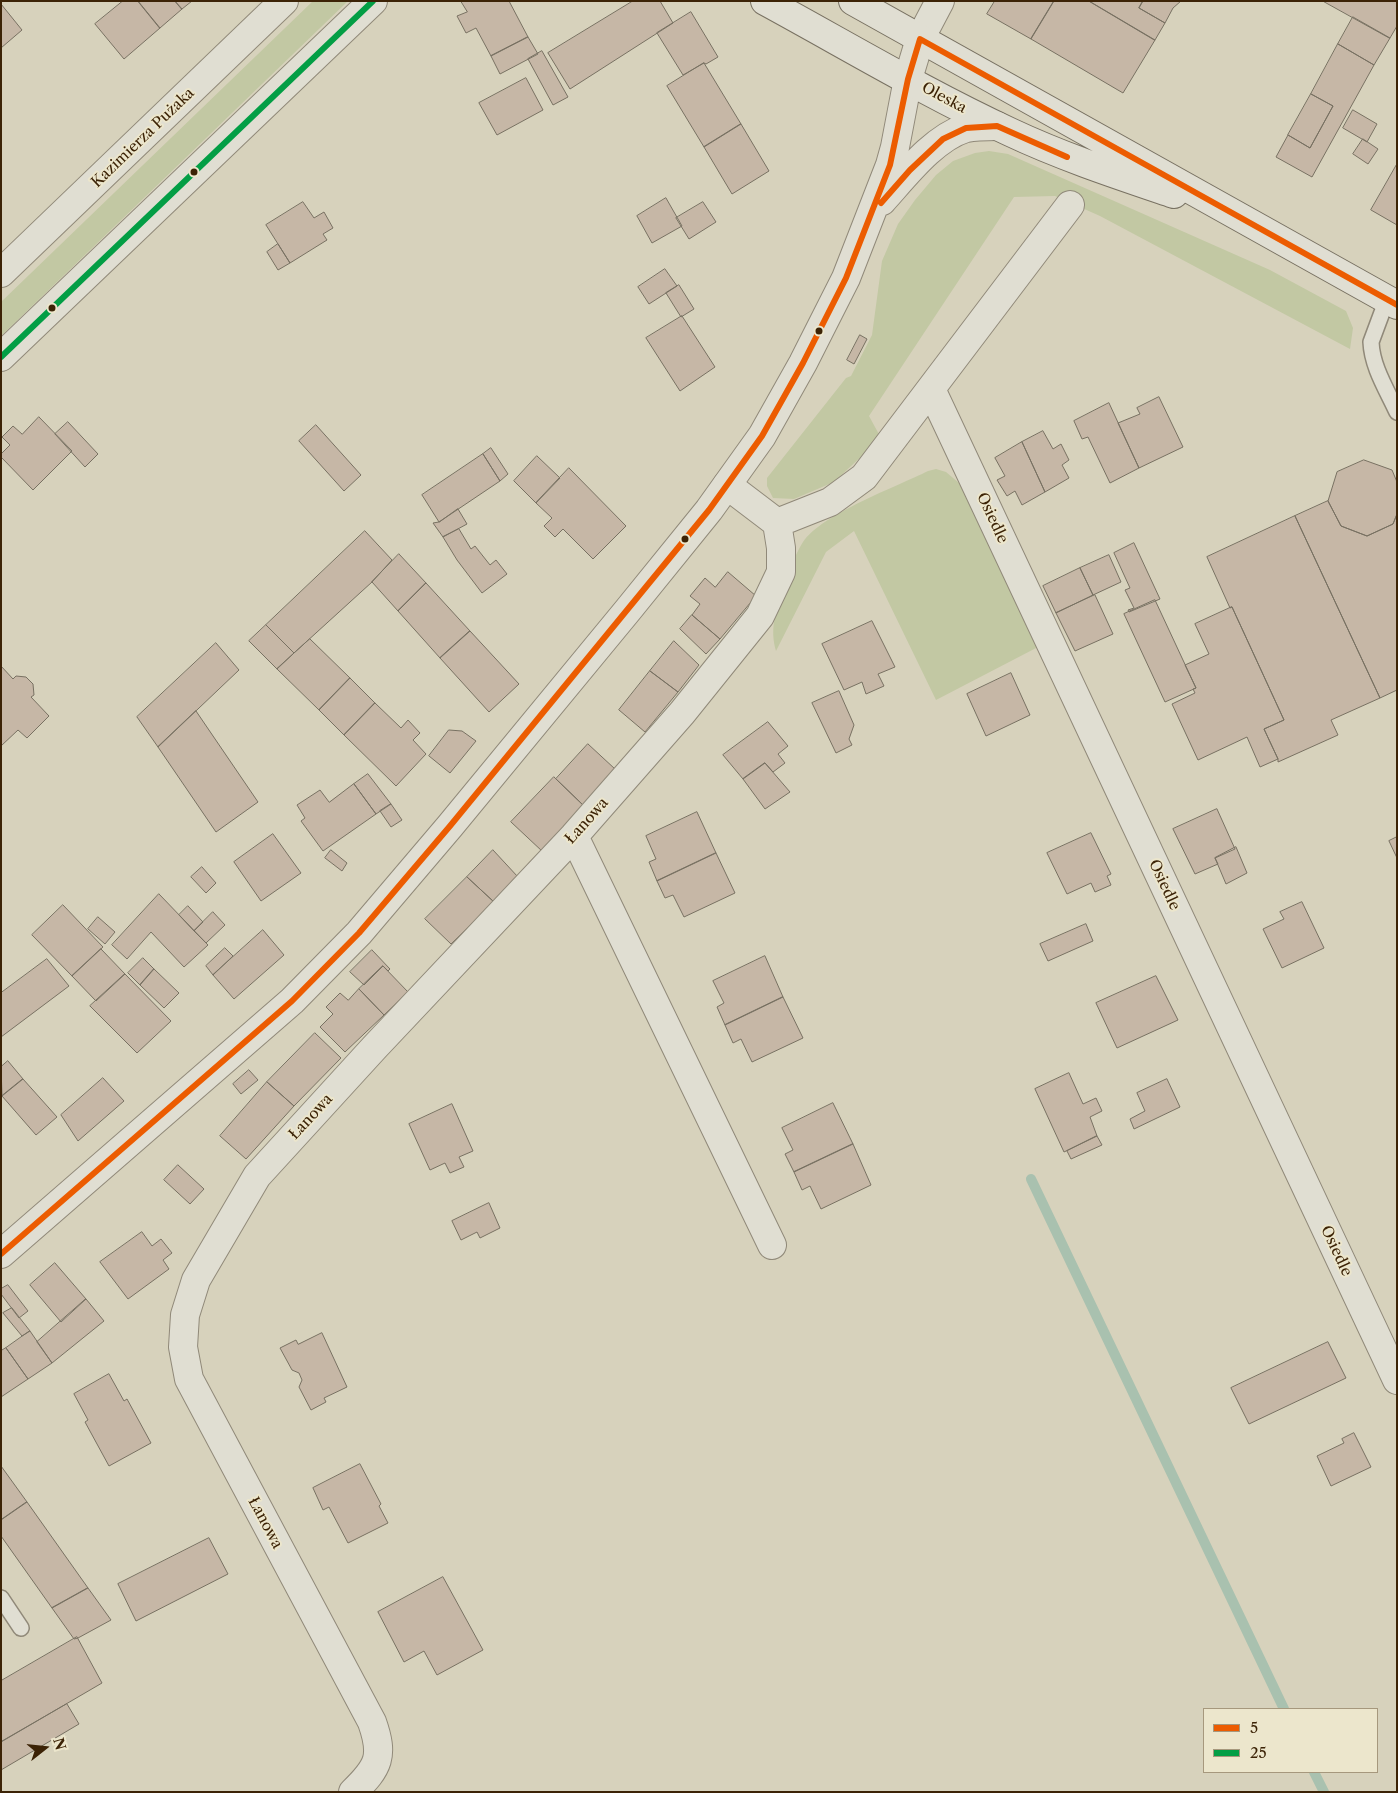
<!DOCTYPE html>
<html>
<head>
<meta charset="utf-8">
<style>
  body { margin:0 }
  #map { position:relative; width:1398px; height:1793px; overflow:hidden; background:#d7d2bc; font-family:"Libre Caslon Text",serif }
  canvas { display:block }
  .frame { position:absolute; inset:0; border:2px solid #3c2306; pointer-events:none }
  .legend { position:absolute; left:1203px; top:1708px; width:175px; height:65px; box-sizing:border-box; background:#ece6cc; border:1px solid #a6987d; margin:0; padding:6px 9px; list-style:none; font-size:15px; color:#3c2306 }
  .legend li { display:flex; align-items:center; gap:10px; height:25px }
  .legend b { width:25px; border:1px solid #a6987d }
  .north { position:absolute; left:20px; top:1723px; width:50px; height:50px; -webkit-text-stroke:4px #ece6cc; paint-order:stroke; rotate:74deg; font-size:14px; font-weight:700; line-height:20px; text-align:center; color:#3c2306 }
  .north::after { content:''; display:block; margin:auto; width:18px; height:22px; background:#3c2306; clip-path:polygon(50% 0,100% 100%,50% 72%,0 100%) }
</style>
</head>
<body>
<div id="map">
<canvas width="1398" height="1793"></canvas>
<div class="frame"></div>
<ul class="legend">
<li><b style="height:6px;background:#ec5c01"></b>5</li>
<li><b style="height:6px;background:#039e45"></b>25</li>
</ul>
<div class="north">N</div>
</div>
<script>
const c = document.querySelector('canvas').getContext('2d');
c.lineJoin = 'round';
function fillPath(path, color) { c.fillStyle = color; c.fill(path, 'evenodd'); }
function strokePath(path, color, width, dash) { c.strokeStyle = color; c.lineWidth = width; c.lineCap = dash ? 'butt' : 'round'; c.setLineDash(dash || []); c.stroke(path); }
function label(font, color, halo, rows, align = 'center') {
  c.font = font + ' "Libre Caslon Text",serif'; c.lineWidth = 4; c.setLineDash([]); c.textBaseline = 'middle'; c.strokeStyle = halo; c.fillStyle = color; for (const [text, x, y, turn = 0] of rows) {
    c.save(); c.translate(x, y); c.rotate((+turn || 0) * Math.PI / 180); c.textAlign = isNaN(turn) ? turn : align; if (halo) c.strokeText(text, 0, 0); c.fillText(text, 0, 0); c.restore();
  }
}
fillPath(new Path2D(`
  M 313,1 L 348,1 L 1,336 L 1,302 Z
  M 989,151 L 1008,154 L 1270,270 L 1346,311 L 1353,328 L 1350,349 L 1100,216 L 1055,196 L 1014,197 L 869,416 L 881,438 L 834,482 L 794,499 L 773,498 L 767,486 L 767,478 L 846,378 L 851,376 L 872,335 L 882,261 L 898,224 L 915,200 L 936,175 L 953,161 L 975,153 Z
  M 936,469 L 946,472 L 959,483 L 1038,647 L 936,700 L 854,531 L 826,552 L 776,651 C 770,629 775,616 781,595 C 785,581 795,554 803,542 C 822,514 896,487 928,471 Z`), '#c2c8a3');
strokePath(new Path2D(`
  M 1031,1179 L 1284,1709
  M 1314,1772 L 1324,1792`), '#a9c1af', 10);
const building = new Path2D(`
  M 123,1 L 138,1 L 160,28 L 124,59 L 95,24 Z
  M 138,1 L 175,1 L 182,9 L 160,28 Z
  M 175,1 L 192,1 L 182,9 Z
  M 461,1 L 509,1 L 528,37 L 491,56 L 476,28 L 466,33 L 457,16 L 467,12 Z
  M 633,1 L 660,1 L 673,23 L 570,89 L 548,53 Z
  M 995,1 L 1054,1 L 1031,39 L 987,14 Z
  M 1054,1 L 1089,1 L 1155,40 L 1123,93 L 1031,39 Z
  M 1089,1 L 1143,1 L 1139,8 L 1165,23 L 1155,40 Z
  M 1143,1 L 1181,1 L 1173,8 L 1165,23 L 1139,8 Z
  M 1323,1 L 1397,1 L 1397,26 L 1390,38 Z
  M 1,4 L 22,30 L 1,48 Z
  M 691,12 L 718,57 L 706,64 L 704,63 L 683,75 L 657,33 Z
  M 1353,17 L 1390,38 L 1374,65 L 1338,44 Z
  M 528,37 L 538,54 L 500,74 L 491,56 Z
  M 1338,44 L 1374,65 L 1312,177 L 1276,157 L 1288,135 L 1310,148 L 1333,106 L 1311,94 Z
  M 542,51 L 568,97 L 553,105 L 528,59 Z
  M 704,63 L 741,124 L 704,147 L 667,86 Z
  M 526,78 L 543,110 L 497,135 L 479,103 Z
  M 1311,94 L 1333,106 L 1310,148 L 1288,135 Z
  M 1353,110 L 1377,124 L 1367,142 L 1343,128 Z
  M 741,124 L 769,171 L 732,194 L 704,147 Z
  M 1363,139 L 1378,149 L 1368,164 L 1353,154 Z
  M 1397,164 L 1397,225 L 1371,210 Z
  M 666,198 L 682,226 L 652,243 L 637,216 Z
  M 303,202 L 314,218 L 324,212 L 333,228 L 323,234 L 327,240 L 290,263 L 266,225 Z
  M 703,202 L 716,222 L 689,239 L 676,218 Z
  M 278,244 L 290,263 L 278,270 L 267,252 Z
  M 665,269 L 677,286 L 649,304 L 638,287 Z
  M 679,285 L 694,309 L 681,317 L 666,293 Z
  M 682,316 L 715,367 L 680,391 L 646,338 Z
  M 860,335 L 867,339 L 854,364 L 847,360 Z
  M 1159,397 L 1183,447 L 1139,468 L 1118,423 L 1140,414 L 1137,408 Z
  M 1109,403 L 1139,468 L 1110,483 L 1088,437 L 1082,439 L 1074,421 Z
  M 39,417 L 72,451 L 33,490 L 1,457 L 1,454 L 10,445 L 2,437 L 13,426 L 22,434 Z
  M 68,422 L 98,454 L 85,467 L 55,434 Z
  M 316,425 L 361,475 L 344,491 L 299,441 Z
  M 1043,431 L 1053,449 L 1061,444 L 1069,460 L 1062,465 L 1069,478 L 1045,492 L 1022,442 Z
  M 1022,442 L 1045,492 L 1022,505 L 1015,491 L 1007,496 L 997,480 L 1005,476 L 995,458 Z
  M 491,448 L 508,474 L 500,481 L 483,454 Z
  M 483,454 L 500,481 L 439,522 L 422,495 Z
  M 537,456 L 560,478 L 536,503 L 514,481 Z
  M 1364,460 L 1392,470 L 1397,482 L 1397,514 L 1393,524 L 1367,536 L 1341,526 L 1328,501 L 1337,472 Z
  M 569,468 L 626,526 L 593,559 L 563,529 L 555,537 L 544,526 L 552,518 L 536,503 Z
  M 1328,501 L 1341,526 L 1367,536 L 1393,524 L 1397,514 L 1397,690 L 1380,698 L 1295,516 Z
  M 458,509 L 467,524 L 443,537 L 433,523 L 439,522 Z
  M 1295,516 L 1380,698 L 1331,720 L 1338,735 L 1278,762 L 1278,759 L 1264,729 L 1284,720 L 1232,607 L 1230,608 L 1207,557 Z
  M 459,529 L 471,549 L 475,546 L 490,565 L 496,560 L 507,574 L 482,593 L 457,560 L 443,537 Z
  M 365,531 L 392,560 L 372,582 L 294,653 L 266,625 Z
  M 1134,543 L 1160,599 L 1129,612 L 1128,610 L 1134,608 L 1125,590 L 1130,588 L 1114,553 Z
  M 399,554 L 426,583 L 398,611 L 372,582 Z
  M 1109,555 L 1121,582 L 1093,595 L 1080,568 Z
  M 1080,568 L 1093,595 L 1056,613 L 1043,586 Z
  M 728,572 L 756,596 L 720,639 L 692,615 L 700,604 L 690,596 L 705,578 L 715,587 Z
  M 426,583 L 470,631 L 440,658 L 398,611 Z
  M 1095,595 L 1113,634 L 1075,651 L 1056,613 Z
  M 1155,600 L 1196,688 L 1165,702 L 1124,614 Z
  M 1232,607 L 1284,720 L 1264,729 L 1278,759 L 1260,767 L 1247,737 L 1198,760 L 1172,704 L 1195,693 L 1193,689 L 1196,688 L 1185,665 L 1209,654 L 1195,624 Z
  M 692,615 L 720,639 L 706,654 L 680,629 Z
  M 872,621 L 895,667 L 878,674 L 884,686 L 866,694 L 862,682 L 844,690 L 822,644 Z
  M 266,625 L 294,653 L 277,669 L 249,641 Z
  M 470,631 L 519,684 L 489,712 L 440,658 Z
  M 310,639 L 350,678 L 319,710 L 277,669 Z
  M 674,641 L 699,665 L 678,692 L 650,671 Z
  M 216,643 L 239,670 L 158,747 L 137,717 Z
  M 1,666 L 13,679 L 16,676 L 26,677 L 33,684 L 34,695 L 31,697 L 49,716 L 27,738 L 18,730 L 1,746 Z
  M 650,671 L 678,692 L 645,732 L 619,710 Z
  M 1011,673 L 1030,715 L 986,736 L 967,694 Z
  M 350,678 L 375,703 L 344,735 L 319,710 Z
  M 839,691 L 854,725 L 849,739 L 852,745 L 836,753 L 812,703 Z
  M 375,703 L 401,728 L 408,720 L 420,733 L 413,740 L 426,754 L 396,786 L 344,735 Z
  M 196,711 L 258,802 L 216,832 L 158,747 Z
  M 768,722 L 788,746 L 778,754 L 785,763 L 773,772 L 765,763 L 743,779 L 723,755 Z
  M 449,730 L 462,731 L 476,741 L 450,773 L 429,756 Z
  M 588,744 L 615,769 L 583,805 L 556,779 Z
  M 765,763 L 790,792 L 765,809 L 743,779 Z
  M 368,774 L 391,804 L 376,814 L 354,784 Z
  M 554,777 L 585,807 L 543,852 L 511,822 Z
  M 354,784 L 376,814 L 323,851 L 301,821 L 305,818 L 297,805 L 320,790 L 329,802 Z
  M 391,804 L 402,820 L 391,827 L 380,811 Z
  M 1217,809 L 1235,849 L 1215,858 L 1218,864 L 1195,874 L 1173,829 Z
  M 697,812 L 716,853 L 657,881 L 649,862 L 656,859 L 646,836 Z
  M 1091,833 L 1111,874 L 1107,876 L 1111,885 L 1095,892 L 1091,883 L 1067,894 L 1047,853 Z
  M 273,834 L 301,873 L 261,901 L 234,862 Z
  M 1397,837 L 1397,858 L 1389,841 Z
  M 1236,847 L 1247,873 L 1226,884 L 1215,858 Z
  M 331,850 L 347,863 L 342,871 L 325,858 Z
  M 493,850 L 518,877 L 494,902 L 467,877 Z
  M 716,853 L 735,893 L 684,917 L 673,895 L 665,898 L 657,881 Z
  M 202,867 L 216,883 L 206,893 L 191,877 Z
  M 467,877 L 494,902 L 451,944 L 425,919 Z
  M 159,894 L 208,945 L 184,967 L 151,932 L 127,959 L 112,945 Z
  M 1302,902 L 1324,948 L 1282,968 L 1263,929 L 1284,919 L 1280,912 Z
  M 63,905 L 103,947 L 72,976 L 32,935 Z
  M 188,906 L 203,922 L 194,931 L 179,915 Z
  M 213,912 L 225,925 L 206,943 L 194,931 Z
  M 98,917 L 115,932 L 105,944 L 88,929 Z
  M 1086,924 L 1093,941 L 1048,961 L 1040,944 Z
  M 263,930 L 284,955 L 234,999 L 213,975 Z
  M 225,948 L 233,956 L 213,975 L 206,966 Z
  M 101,949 L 125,974 L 96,1001 L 72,976 Z
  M 372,950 L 390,969 L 388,971 L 383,966 L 364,985 L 350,972 Z
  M 765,956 L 783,997 L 725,1025 L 717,1007 L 724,1003 L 713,981 Z
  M 143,958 L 154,969 L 140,985 L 128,973 Z
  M 47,959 L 69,986 L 1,1037 L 1,993 Z
  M 383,966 L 408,992 L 384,1015 L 359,989 Z
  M 154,969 L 179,993 L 164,1008 L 140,985 Z
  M 125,974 L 171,1021 L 137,1053 L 90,1006 Z
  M 1156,976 L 1178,1020 L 1117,1048 L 1096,1003 Z
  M 359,989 L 384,1015 L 345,1052 L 320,1027 L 333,1014 L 326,1007 L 340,993 L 348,1000 Z
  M 783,997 L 803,1038 L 752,1062 L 741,1039 L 733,1043 L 725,1025 Z
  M 315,1033 L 341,1058 L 294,1106 L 267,1082 Z
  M 8,1061 L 23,1079 L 2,1096 L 1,1067 Z
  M 249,1070 L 258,1080 L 241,1094 L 233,1084 Z
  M 1069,1073 L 1083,1104 L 1096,1098 L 1102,1111 L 1090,1117 L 1097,1136 L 1064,1152 L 1035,1089 Z
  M 103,1078 L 124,1101 L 78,1141 L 61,1115 Z
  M 23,1079 L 57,1117 L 36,1135 L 2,1096 Z
  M 1167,1079 L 1180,1107 L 1134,1129 L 1130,1119 L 1145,1111 L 1137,1093 Z
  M 267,1082 L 294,1106 L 246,1159 L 220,1136 Z
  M 833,1103 L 853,1144 L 794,1172 L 785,1154 L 793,1150 L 782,1128 Z
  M 452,1104 L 473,1151 L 459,1157 L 464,1167 L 450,1173 L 445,1163 L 430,1170 L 409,1124 Z
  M 1097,1136 L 1102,1145 L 1071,1159 L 1067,1151 Z
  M 853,1144 L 871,1185 L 821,1209 L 810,1186 L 802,1190 L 794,1172 Z
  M 178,1165 L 204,1189 L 190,1204 L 164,1180 Z
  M 489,1203 L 500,1228 L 480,1238 L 477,1232 L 461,1240 L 452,1221 Z
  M 142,1232 L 152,1246 L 161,1239 L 172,1253 L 163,1260 L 169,1269 L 128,1299 L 100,1262 Z
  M 55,1263 L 86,1299 L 61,1322 L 30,1285 Z
  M 8,1285 L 28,1311 L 19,1318 L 1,1294 L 1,1289 Z
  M 86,1299 L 104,1321 L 52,1363 L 37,1342 Z
  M 12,1308 L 30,1331 L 22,1336 L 3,1313 Z
  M 30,1331 L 52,1363 L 28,1379 L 6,1348 Z
  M 322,1333 L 347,1387 L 324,1398 L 326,1402 L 311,1410 L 299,1387 L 302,1380 L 299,1373 L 292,1370 L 280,1348 L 296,1340 L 298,1344 Z
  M 1328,1342 L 1346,1378 L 1249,1424 L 1231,1388 Z
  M 6,1348 L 28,1379 L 1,1397 L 1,1351 Z
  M 109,1374 L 124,1401 L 127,1399 L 151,1443 L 109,1466 L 85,1422 L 88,1420 L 74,1394 Z
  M 1354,1433 L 1371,1467 L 1331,1486 L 1317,1456 L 1344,1443 L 1342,1439 Z
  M 360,1464 L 381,1504 L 379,1506 L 388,1523 L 348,1543 L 329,1507 L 323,1510 L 313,1488 Z
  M 1,1466 L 27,1502 L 1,1520 Z
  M 27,1502 L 88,1588 L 52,1608 L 1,1536 L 1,1520 Z
  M 209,1538 L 228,1574 L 136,1621 L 118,1584 Z
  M 443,1577 L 483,1650 L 437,1675 L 424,1651 L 404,1662 L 378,1612 Z
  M 88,1588 L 111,1620 L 78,1638 L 74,1639 L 52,1608 Z
  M 77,1637 L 102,1683 L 1,1742 L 1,1681 Z
  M 67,1704 L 79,1724 L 1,1770 L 1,1742 Z`);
fillPath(building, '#c6b7a6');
strokePath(building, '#787162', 1);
const service = new Path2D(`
  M 1387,299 L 1371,342 C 1372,367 1387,390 1397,412
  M 1,1598 L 21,1628`);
const minor = new Path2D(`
  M 931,389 L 1397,1380
  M 727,485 L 777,523 L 830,502 L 864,477 L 1070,205
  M 574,836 L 772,1245
  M 353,1792 C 379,1767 384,1756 372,1722 L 189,1379 L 183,1347 L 185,1315 L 196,1280 L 257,1176 L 374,1048 L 574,836 L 682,713 L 760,616 L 781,572 L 781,548 L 777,523`);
const tertiary = new Path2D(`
  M 882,201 C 904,177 933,138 966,128 C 975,126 987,126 997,126
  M 1,273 L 284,1
  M 1,357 L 373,1
  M 1,1254 L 292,1001 L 359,933 L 450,826 L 628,610 L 709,510 L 762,436 L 803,363 L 846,278 L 890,165 L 895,147 L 908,79 L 920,39 L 940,1`);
const secondary = new Path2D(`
  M 765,1 C 846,45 926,93 1010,132 C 1063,157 1118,175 1174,194
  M 853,1 L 1397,305`);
strokePath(service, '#908979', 18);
strokePath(minor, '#908979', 30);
strokePath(tertiary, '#908979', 30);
strokePath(secondary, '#787162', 30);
strokePath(service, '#e0ded2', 15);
strokePath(minor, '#e0ded2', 28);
strokePath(tertiary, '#e0ded2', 28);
strokePath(secondary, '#e0ded2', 28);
strokePath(new Path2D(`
  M 881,203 L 910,170 L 943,139 L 966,128 L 997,126 L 1067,157
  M 1,1254 L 292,1001 L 359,933 L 450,826 L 709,510 L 762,436 L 803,363 L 846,278 L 890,165 L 908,79 L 920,39 L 1397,305`), '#ec5c01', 6);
strokePath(new Path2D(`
  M 1,357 L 373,1`), '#039e45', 6);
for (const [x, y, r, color] of [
  [194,172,4.5,"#3c2306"],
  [52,308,4.5,"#3c2306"],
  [819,331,4.5,"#3c2306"],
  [685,539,4.5,"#3c2306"]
]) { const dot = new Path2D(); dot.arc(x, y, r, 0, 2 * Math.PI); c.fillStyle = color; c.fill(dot); strokePath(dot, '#ece6cc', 2); }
label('15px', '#3c2306', '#ece6cc', [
  ["Oleska",944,98,28],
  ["Kazimierza Pużaka",143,138,-44],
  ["Osiedle",992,518,65],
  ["Łanowa",587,821,-48],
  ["Osiedle",1164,885,65],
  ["Łanowa",311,1117,-47],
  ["Osiedle",1336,1251,65],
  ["Łanowa",265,1523,62]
]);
</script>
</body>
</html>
